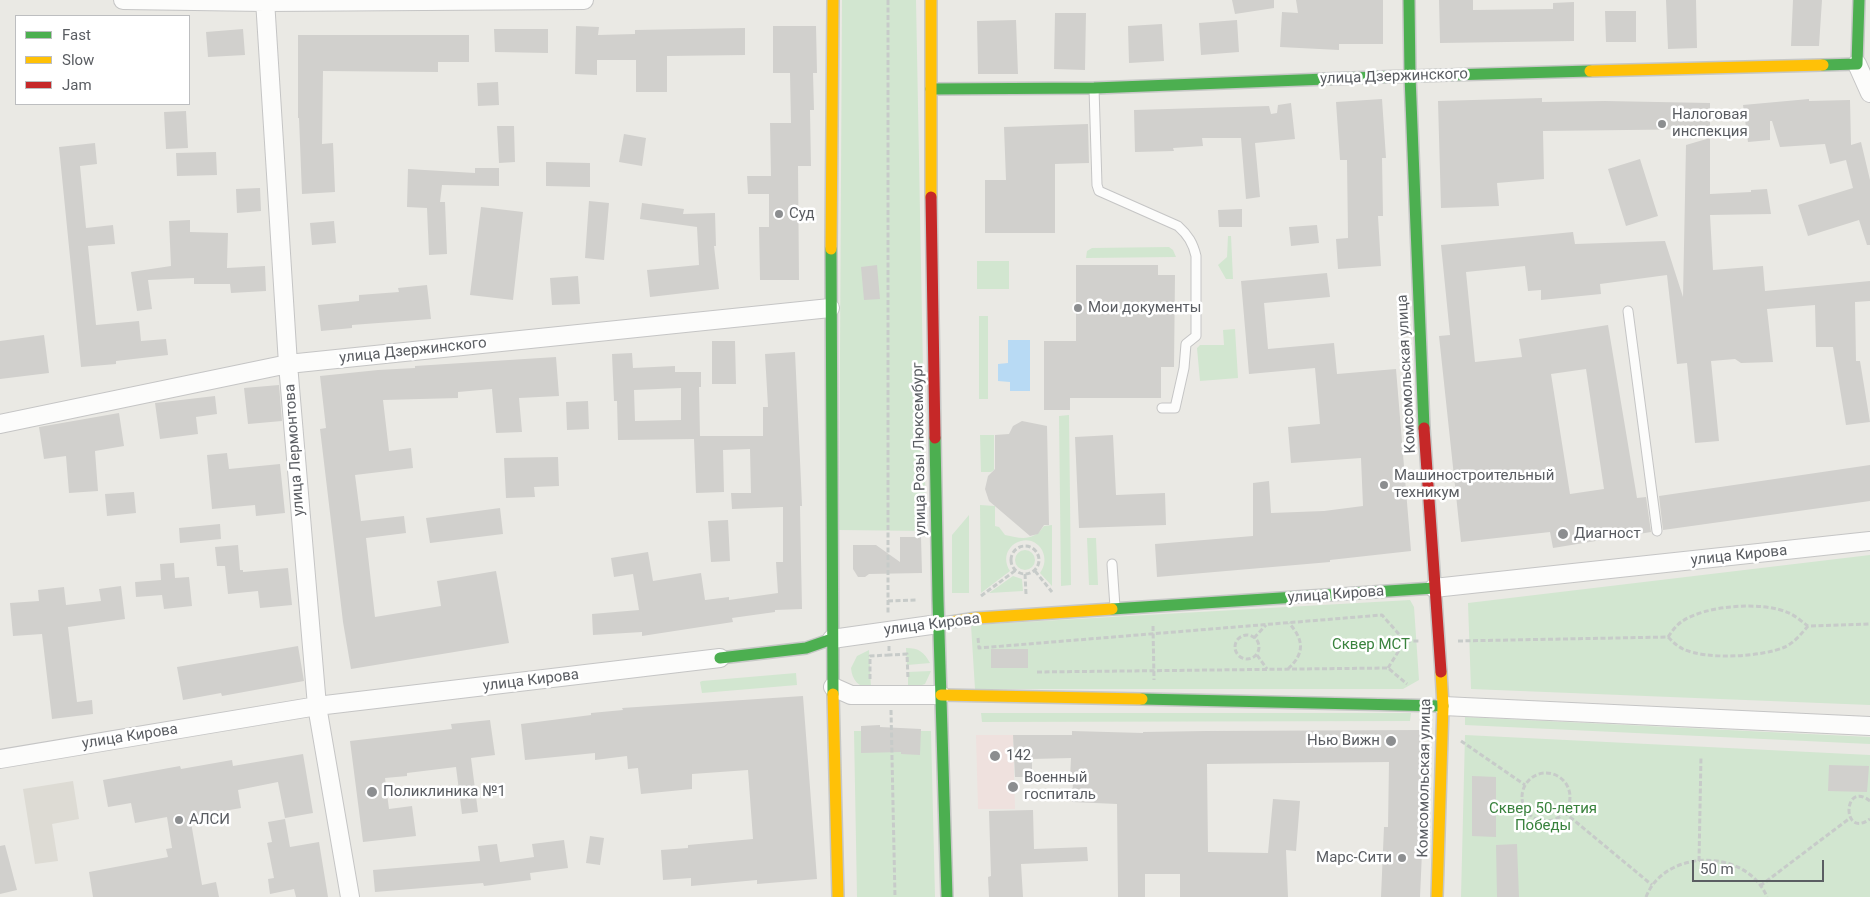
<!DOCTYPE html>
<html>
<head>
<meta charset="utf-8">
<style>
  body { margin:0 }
  #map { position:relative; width:1870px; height:897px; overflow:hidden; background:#eae9e4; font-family:Roboto,sans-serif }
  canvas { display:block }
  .legend { position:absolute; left:15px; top:15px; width:175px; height:90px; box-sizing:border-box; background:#fff; border:1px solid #bdbec0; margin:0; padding:6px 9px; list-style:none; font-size:15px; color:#5a5d62 }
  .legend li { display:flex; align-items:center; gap:10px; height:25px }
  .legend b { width:25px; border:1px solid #bdbec0 }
  .scale { position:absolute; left:1692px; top:860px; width:132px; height:22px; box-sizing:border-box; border:2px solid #5a5d62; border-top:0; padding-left:6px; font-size:15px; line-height:18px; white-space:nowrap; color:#5a5d62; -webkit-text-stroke:4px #fff; paint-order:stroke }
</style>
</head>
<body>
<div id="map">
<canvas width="1870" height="897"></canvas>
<ul class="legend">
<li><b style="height:6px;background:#4caf50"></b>Fast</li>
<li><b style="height:6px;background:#ffc107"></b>Slow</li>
<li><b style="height:6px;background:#c62828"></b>Jam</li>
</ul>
<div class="scale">50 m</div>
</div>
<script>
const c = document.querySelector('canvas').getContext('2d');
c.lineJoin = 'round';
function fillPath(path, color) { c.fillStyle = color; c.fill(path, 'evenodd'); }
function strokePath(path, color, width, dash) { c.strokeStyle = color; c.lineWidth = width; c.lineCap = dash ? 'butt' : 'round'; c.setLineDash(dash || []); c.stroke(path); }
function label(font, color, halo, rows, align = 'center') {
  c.font = font + ' Roboto,sans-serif'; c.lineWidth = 5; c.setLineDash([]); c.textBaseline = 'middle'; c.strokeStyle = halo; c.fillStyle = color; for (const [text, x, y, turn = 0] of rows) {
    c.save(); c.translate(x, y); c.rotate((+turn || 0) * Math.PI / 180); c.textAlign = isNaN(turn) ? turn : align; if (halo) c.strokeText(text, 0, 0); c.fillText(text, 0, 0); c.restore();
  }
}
fillPath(new Path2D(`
  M 73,781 L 79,819 L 52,824 L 58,861 L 35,864 L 23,789 Z`), '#dddbd4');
fillPath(new Path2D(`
  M 976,735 L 1013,735 L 1015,809 L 978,809 Z`), '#efe1de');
fillPath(new Path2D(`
  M 842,0 L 916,0 L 926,531 L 839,530 Z
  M 1228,236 L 1231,236 L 1233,279 L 1226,279 L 1218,265 L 1227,257 Z
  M 1169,247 L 1173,250 L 1176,257 L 1086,258 L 1087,251 L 1092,248 Z
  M 977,261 L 1009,261 L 1009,289 L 977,289 Z
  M 979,316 L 988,316 L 988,399 L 979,399 Z
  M 1235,329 L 1238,378 L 1200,381 L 1197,348 L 1200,345 L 1224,345 L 1223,330 Z
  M 1069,415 L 1071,585 L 1061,586 L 1059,416 Z
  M 980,435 L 994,435 L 994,470 L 991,472 L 981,472 Z
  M 980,505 L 995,506 L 995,526 L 999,527 L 1005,535 C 1022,539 1034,541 1044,526 L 1052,525 L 1052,586 L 1040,573 C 1045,566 1046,558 1042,550 C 1029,528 995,547 1010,571 L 981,593 Z
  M 969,515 L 969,593 L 952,593 L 952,535 Z
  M 1087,538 L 1096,538 L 1098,585 L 1089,585 Z
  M1015 560a10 10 0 1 1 20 0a10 10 0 1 1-20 0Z
  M 1870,555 L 1870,705 L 1471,689 L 1468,603 Z
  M 1013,576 L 1022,579 L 1023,591 L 989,593 Z
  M 1410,600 L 1414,607 L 1419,680 L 1403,689 L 975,689 L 971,625 Z
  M 906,648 C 919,648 924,652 930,663 L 907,665 Z
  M 869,650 L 871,688 C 858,687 852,680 851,668 L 857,656 Z
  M 931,671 L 925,684 L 919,686 L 908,686 L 908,672 Z
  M 796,673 L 797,685 L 702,693 L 700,682 L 702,681 Z
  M 981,713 L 1411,713 L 1410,721 L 982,722 Z
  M 1465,717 L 1870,737 L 1870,744 L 1465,725 Z
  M 854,731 L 931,731 L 935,897 L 857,897 Z
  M 1465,735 L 1870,755 L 1870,897 L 1461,897 Z`), '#d2e6d0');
fillPath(new Path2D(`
  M 1008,340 L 1030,340 L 1030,391 L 1010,391 L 1010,382 L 998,381 L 998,364 L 1008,363 Z`), '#b8daf4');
fillPath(new Path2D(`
  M 1232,0 L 1274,0 L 1274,8 L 1235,14 Z
  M 1296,0 L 1383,0 L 1383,44 L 1339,44 L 1339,50 L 1280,47 L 1282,12 L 1298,13 Z
  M 1439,0 L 1473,0 L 1473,10 L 1553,9 L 1553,3 L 1574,2 L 1574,41 L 1440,43 Z
  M 1666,0 L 1696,0 L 1697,48 L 1668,49 Z
  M 1793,0 L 1822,0 L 1819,46 L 1791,46 Z
  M 1605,11 L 1636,11 L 1636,42 L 1606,42 Z
  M 1055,13 L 1086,13 L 1085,70 L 1054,69 Z
  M 1016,20 L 1018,74 L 978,74 L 977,21 Z
  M 1237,20 L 1239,52 L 1201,55 L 1199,23 Z
  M 1162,24 L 1164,61 L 1129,63 L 1128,26 Z
  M 576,26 L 599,27 L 598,35 L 635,34 L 635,30 L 745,28 L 745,55 L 667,56 L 667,92 L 636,92 L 636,60 L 597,60 L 597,75 L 575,74 Z
  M 773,26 L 816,26 L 817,73 L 813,73 L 814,110 L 810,110 L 811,166 L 798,166 L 799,280 L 760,280 L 759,227 L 769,227 L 769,194 L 748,194 L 747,176 L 771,176 L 770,123 L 791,123 L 790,73 L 773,73 Z
  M 243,29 L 245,55 L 208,57 L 206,32 Z
  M 494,29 L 548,29 L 548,53 L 495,52 Z
  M 298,35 L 469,35 L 469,62 L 438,62 L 438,72 L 323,71 L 322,144 L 333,143 L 335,192 L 302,194 L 299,118 L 298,118 Z
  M 498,82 L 499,105 L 478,106 L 477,83 Z
  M 1542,98 L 1542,102 L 1605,101 L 1710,103 L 1710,129 L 1543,131 L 1544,179 L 1497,183 L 1499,206 L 1441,208 L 1438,101 Z
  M 1382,99 L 1386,158 L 1382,158 L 1383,216 L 1378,216 L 1381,266 L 1338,269 L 1336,239 L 1348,238 L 1347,160 L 1340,160 L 1336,102 Z
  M 1809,99 L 1809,101 L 1850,100 L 1851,145 L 1861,142 L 1870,180 L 1870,245 L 1867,245 L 1859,220 L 1808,236 L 1798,205 L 1853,188 L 1846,160 L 1830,164 L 1825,144 L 1780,147 L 1772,121 L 1770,121 L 1770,140 L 1748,142 L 1743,105 Z
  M 1291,103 L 1295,139 L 1255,143 L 1260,197 L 1246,199 L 1241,138 L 1202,138 L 1203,146 L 1173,148 L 1174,151 L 1135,152 L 1134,110 L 1269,106 L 1271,114 L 1277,113 L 1278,105 Z
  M 186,111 L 188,148 L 166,149 L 164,112 Z
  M 1088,124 L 1089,163 L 1055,164 L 1055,233 L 985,233 L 985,180 L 1006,180 L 1004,127 Z
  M 497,126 L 514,126 L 515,162 L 499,163 Z
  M 624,134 L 646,138 L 642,166 L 619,162 Z
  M 1710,138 L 1710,194 L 1751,192 L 1751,190 L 1767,189 L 1771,214 L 1710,215 L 1713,270 L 1763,266 L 1765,291 L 1870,281 L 1870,301 L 1855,302 L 1856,361 L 1860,361 L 1870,422 L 1846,425 L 1833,347 L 1816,347 L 1815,305 L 1767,309 L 1773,362 L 1741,363 L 1735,359 L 1711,361 L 1719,441 L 1695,443 L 1687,363 L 1677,364 L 1667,275 L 1600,284 L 1601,294 L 1541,300 L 1541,290 L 1528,291 L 1525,266 L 1466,272 L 1475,362 L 1522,357 L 1519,339 L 1608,325 L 1637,498 L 1646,497 L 1651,532 L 1553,548 L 1550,532 L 1461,542 L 1439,336 L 1450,335 L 1441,245 L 1573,232 L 1575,244 L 1665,241 L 1683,297 L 1686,145 ZM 1586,369 L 1604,489 L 1570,494 L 1551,374 Z
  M 95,143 L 97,164 L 80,166 L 86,228 L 113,225 L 115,244 L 88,246 L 96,325 L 139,321 L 141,341 L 166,339 L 168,355 L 116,361 L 116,364 L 81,367 L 59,147 Z
  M 216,152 L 217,175 L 177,176 L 176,153 Z
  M 1640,159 L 1658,216 L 1626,226 L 1608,169 Z
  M 546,162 L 590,163 L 590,187 L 546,186 Z
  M 475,168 L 499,168 L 499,186 L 442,185 L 440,202 L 445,202 L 447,254 L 429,255 L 427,208 L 407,207 L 408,169 L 475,173 Z
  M 260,188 L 261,211 L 237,213 L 236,189 Z
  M 589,201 L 609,203 L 604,260 L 585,258 Z
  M 642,203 L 684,209 L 683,214 L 715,213 L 716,246 L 714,246 L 719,289 L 650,297 L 647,270 L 699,265 L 697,227 L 640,219 Z
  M 481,207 L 523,212 L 513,300 L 470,295 Z
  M 1242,209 L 1242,227 L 1219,227 L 1218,210 Z
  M 190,220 L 190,232 L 228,233 L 227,268 L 265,266 L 266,291 L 231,293 L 230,284 L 194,284 L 194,278 L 148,280 L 152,309 L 137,311 L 131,272 L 171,266 L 169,221 Z
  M 334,221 L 336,243 L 312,245 L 310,223 Z
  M 1317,225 L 1319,243 L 1291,246 L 1289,227 Z
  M 877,265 L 880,299 L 864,300 L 861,267 Z
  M 1076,265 L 1158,265 L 1158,275 L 1175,275 L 1174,367 L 1161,367 L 1161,398 L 1070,398 L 1070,410 L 1044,410 L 1044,341 L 1076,341 Z
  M 1327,273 L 1330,297 L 1264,303 L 1268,349 L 1334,343 L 1337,374 L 1396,369 L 1411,551 L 1330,560 L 1330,562 L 1157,577 L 1155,544 L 1253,536 L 1253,483 L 1269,481 L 1271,513 L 1324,511 L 1363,506 L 1361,458 L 1291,463 L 1288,427 L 1320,424 L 1315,368 L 1249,374 L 1241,281 Z
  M 578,276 L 580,304 L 552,305 L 550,278 Z
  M 427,285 L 431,319 L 352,325 L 352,328 L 321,331 L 318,305 L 359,301 L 359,295 L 399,292 L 398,288 Z
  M 44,335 L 49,373 L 0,379 L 0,341 Z
  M 712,341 L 735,341 L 736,384 L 712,384 Z
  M 795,352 L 801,482 L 802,506 L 800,506 L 802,609 L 775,610 L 775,612 L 732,618 L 733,622 L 642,636 L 642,632 L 593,635 L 592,614 L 639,610 L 633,574 L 614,577 L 611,558 L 648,552 L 653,581 L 701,573 L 705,600 L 729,597 L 729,600 L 778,593 L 776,562 L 783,562 L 783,507 L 732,509 L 731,493 L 751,493 L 750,449 L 723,450 L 724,492 L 696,493 L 694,439 L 618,440 L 617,401 L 614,401 L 612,354 L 632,353 L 633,368 L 675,366 L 675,372 L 701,372 L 701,387 L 699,387 L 700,436 L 763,436 L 763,407 L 768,407 L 765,354 ZM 681,388 L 681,420 L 635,421 L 634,390 Z
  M 556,357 L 559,396 L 519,398 L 522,432 L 496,433 L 492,389 L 458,392 L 458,398 L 383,400 L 389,451 L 411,448 L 413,468 L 355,475 L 361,521 L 404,516 L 406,533 L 366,538 L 375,617 L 441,606 L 437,581 L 496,571 L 509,643 L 351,669 L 343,622 L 320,429 L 326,428 L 320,376 L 378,370 L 415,368 L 415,366 Z
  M 279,385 L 282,421 L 248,424 L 244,388 Z
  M 215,396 L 217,414 L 196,417 L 198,434 L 160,439 L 155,403 Z
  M 588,401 L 589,429 L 567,430 L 566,402 Z
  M 119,413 L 124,446 L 95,451 L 98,491 L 69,493 L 66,456 L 44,459 L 39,427 Z
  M 1022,421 L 1047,426 L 1049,525 L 1044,525 L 1038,534 L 1030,536 L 989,501 L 985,489 L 988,476 L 995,469 L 995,435 L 1009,434 L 1013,426 Z
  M 1113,435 L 1116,495 L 1165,493 L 1166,525 L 1079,528 L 1075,437 Z
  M 227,453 L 229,469 L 280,464 L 285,513 L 256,516 L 255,505 L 212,509 L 207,455 Z
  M 558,457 L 559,486 L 534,487 L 535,497 L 506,498 L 504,458 Z
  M 1870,465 L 1870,501 L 1663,530 L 1659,496 Z
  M 134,492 L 136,513 L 107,516 L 105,494 Z
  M 500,508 L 503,534 L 430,543 L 426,518 Z
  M 728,520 L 730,561 L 711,562 L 708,521 Z
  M 220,524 L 221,539 L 180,543 L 179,528 Z
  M 900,537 L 921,537 L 922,573 L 869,574 L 865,577 L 858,577 L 853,569 L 853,545 L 876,545 L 900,562 Z
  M 238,545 L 240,570 L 243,570 L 243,572 L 288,568 L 292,605 L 260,608 L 258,591 L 228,594 L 225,566 L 217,566 L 215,547 Z
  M 174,563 L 175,578 L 189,577 L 192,606 L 164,609 L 162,595 L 136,597 L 135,582 L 161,580 L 160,564 Z
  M 121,586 L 125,619 L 68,627 L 77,702 L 92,700 L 93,714 L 52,719 L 42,634 L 13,636 L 10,603 L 39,601 L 38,590 L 64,587 L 66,605 L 101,601 L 99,589 Z
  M 298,646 L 304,681 L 222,696 L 221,693 L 183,700 L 177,667 Z
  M 991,649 L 1028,649 L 1028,668 L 991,668 Z
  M 803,696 L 817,879 L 757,884 L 757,880 L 691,886 L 691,878 L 663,880 L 661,850 L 688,848 L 688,845 L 753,839 L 748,770 L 692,774 L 692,789 L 641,794 L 638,768 L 628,769 L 627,756 L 595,760 L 595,753 L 525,760 L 521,724 L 591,715 L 591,713 L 623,710 L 622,708 Z
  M 490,720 L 495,755 L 471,758 L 478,812 L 462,814 L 456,767 L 407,773 L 407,776 L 385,778 L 389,809 L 412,806 L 416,836 L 363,842 L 350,741 L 452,729 L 451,724 Z
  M 880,725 L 880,727 L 921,729 L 920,755 L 901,754 L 901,752 L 861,753 L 861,726 Z
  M 1422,730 L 1420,829 L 1423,829 L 1420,897 L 1381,897 L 1384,827 L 1388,827 L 1389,762 L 1207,764 L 1208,852 L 1268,853 L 1273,799 L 1300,801 L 1296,851 L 1286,850 L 1288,897 L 1180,897 L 1180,874 L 1145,874 L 1145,897 L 1118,897 L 1117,804 L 1072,802 L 1073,779 L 1070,779 L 1071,758 L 1032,759 L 1032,777 L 1015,777 L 1013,735 L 1072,735 L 1072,731 L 1143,733 L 1143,732 L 1206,731 Z
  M 303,754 L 313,813 L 285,818 L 278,782 L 238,790 L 241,808 L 190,817 L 202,885 L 216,882 L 219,897 L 93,897 L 89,872 L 168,857 L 166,849 L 172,848 L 167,817 L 135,823 L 131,803 L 108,807 L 103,780 L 180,766 L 181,769 L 232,760 L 233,766 Z
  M 1829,765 L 1869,766 L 1867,792 L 1828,791 Z
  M 1472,776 L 1496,777 L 1496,837 L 1472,836 Z
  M 1033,810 L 1034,849 L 1087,847 L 1088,861 L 1021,864 L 1023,897 L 989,897 L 988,877 L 991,876 L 989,811 Z
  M 285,819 L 290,847 L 319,842 L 328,897 L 296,897 L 294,889 L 270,894 L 268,879 L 274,878 L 267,843 L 272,842 L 268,822 Z
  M 590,836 L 604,838 L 600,865 L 586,863 Z
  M 564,840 L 568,868 L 530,873 L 531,880 L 484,886 L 483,883 L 375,892 L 373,870 L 480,861 L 478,846 L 497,844 L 500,862 L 534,857 L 532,844 Z
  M 1517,844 L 1519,897 L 1497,897 L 1496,845 Z
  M 5,845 L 17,890 L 0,894 L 0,846 Z`), '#d1d0cd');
const lane = new Path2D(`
  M 1094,88 L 1097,185 L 1099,191 L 1178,226 C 1188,235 1193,243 1196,256 L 1196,336 L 1186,344 L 1184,368 L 1175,408 L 1162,408
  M 1628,311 L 1657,531
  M 1112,564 L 1115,607`);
const street = new Path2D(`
  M 123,0 L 265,2 L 584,0
  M 265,0 L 288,364 L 317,706 L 350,897
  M 1857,64 L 1870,93
  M 0,424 L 288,364 L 830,308
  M 1434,588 L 1870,541
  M 832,639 L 938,624
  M 833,687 L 851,695 L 941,695
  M 1443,706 L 1870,726
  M 0,759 L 317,706 L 720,658`);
const fast = new Path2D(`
  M 1409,0 L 1410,76 L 1424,428
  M 1823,65 L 1857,64 L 1859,0
  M 931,89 L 1094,88 L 1378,77 L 1590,71
  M 831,249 L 833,694
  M 935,438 L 938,600 L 947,897
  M 1112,609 L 1434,588
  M 720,658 L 806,648 L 832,639
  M 1142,699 L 1443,706`);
const slow = new Path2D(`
  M 931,0 L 931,197
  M 1590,71 L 1823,65
  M 831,249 L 833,0
  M 938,624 L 977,618 L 1112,609
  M 833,694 L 838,897
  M 941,695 L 1142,699
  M 1437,897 L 1443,706 L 1441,672`);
const jam = new Path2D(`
  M 931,197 L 935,438
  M 1424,428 L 1441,672`);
strokePath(lane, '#c5c5c5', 11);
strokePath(street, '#c5c5c5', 20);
strokePath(fast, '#c6c7c6', 14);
strokePath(slow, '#c6c7c6', 14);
strokePath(jam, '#c6c7c6', 14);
strokePath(new Path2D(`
  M 888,0 L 888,615
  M1011 560a14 14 0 1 1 28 0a14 14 0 1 1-28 0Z
  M 1035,571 L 1052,592
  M 1025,574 L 1026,594
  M 981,596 L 1016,570
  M 888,601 L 918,600
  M 1153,626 L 1154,680
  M1235 647a12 12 0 1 1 24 0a12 12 0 1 1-24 0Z
  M 1668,637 C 1672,631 1676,626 1681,622 C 1705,605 1763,601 1789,613 C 1796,616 1802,622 1808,626
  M 978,638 L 979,648 L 1382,615 L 1405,641 L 1419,641
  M 1254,638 L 1266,625
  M 1458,641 L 1668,637 C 1673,642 1677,646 1683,649 C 1706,660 1762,657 1785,647 C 1795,642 1801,634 1808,626 L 1870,624
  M 889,646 L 889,655 L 907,654 L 908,679
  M 1257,655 L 1267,669
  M 1388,668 L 1405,641
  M 1288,669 C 1305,653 1304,640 1289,623
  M 1037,672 L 1388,668 L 1407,684
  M 870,679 L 870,656 L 889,655
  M 891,710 L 895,897
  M 1461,741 L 1525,785
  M1522 797a24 24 0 1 1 48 0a24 24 0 1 1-48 0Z
  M 1870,801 C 1843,779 1841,840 1870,819
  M 1564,812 L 1652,885
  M 1699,861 L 1701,756
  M 1760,886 L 1850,818
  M 1646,897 C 1665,848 1747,848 1767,897`), '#c7cbc9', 3, [5, 2.5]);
strokePath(lane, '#fcfcfb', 9);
strokePath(street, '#fcfcfb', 18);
strokePath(fast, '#4caf50', 11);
strokePath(slow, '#ffc107', 11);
strokePath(jam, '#c62828', 11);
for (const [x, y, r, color] of [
  [1662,124,5,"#8c8e90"],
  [779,214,5,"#8c8e90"],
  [1078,308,5,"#8c8e90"],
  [1384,485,5,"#8c8e90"],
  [1563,534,6,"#8c8e90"],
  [1391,741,6,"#8c8e90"],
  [995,756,6,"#8c8e90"],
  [1013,787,6,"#8c8e90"],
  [372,792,6,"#8c8e90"],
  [179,820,5,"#8c8e90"],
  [1402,858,5,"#8c8e90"]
]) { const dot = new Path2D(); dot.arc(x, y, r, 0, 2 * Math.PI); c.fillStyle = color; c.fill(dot); strokePath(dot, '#fff', 2); }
label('15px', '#5a5d62', '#fff', [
  ["улица Дзержинского",1394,77,-2],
  ["улица Дзержинского",413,351,-6],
  ["Комсомольская улица",1407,374,-93],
  ["улица Розы Люксембург",920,449,-91],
  ["улица Лермонтова",295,450,-94],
  ["улица Кирова",1739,556,-6],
  ["улица Кирова",1336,595,-4],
  ["улица Кирова",932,625,-7],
  ["улица Кирова",531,681,-7],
  ["улица Кирова",130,737,-9],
  ["Комсомольская улица",1425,778,-89]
]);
label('15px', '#5a5d62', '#fff', [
  ["Налоговая",1672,115],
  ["инспекция",1672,132],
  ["Суд",789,214],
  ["Мои документы",1088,308],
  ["Машиностроительный",1394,476],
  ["техникум",1394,493],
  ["Диагност",1574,534],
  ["Нью Вижн",1380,741,"right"],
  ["142",1006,756],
  ["Военный",1024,778],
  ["госпиталь",1024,795],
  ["Поликлиника №1",383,792],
  ["АЛСИ",189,820],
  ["Марс-Сити",1392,858,"right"]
], 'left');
label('15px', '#39823d', '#fff', [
  ["Сквер МСТ",1371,645],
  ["Сквер 50-летия",1543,809],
  ["Победы",1543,826]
]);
</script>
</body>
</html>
